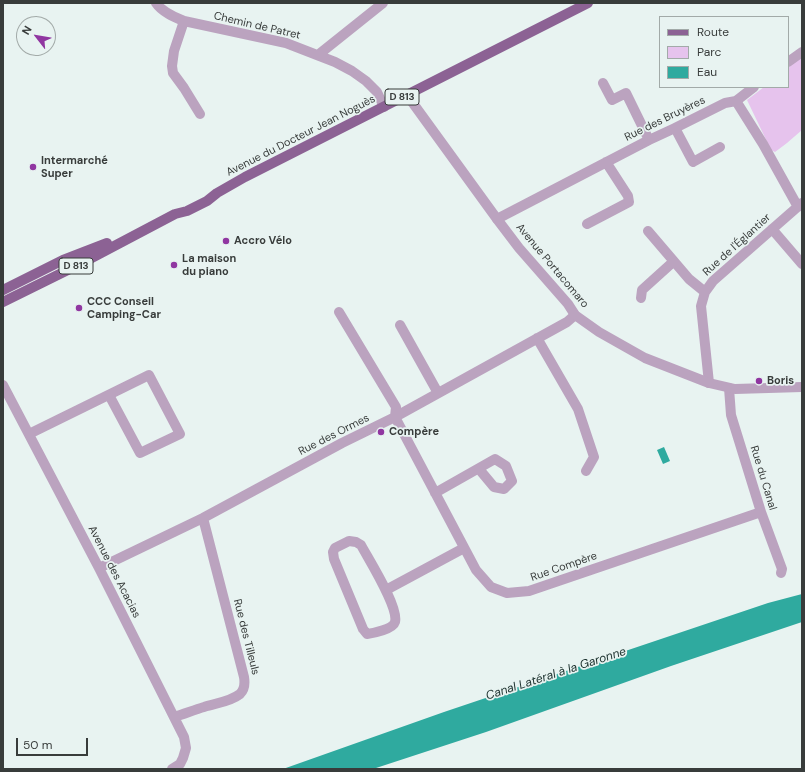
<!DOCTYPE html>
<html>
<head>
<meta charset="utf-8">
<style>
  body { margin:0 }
  #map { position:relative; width:805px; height:772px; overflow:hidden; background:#e8f3f1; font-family:"DM Sans",sans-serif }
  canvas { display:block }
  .frame { position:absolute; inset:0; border:4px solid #383c3b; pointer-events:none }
  .legend { position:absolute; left:659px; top:16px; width:130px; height:72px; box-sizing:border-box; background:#e8f3f1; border:1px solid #a2aaa8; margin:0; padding:5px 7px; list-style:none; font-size:12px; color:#383c3b }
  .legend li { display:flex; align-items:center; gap:8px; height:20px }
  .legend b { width:20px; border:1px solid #a2aaa8 }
  .north { position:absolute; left:16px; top:16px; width:40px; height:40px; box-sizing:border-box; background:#e8f3f1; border:1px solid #a2aaa8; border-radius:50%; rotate:301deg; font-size:11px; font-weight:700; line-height:16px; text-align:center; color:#383c3b }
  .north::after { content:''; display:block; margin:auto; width:14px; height:18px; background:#9036a1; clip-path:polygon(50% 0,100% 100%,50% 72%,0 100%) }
  .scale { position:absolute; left:16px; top:738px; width:72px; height:18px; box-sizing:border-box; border:2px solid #383c3b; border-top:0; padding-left:5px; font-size:12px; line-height:14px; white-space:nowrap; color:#383c3b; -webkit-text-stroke:3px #e8f3f1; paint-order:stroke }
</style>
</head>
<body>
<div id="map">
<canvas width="805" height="772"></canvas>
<div class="frame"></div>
<ul class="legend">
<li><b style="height:5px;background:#8c6294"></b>Route</li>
<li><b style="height:11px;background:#e6c3ed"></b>Parc</li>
<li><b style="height:11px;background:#2faa9f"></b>Eau</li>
</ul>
<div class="north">N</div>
<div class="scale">50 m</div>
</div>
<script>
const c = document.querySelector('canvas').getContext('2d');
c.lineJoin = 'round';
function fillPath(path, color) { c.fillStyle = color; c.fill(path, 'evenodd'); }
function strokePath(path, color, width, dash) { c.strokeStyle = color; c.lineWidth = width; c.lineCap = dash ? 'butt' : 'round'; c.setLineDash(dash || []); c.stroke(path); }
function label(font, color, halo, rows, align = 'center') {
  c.font = font + ' "DM Sans",sans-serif'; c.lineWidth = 3.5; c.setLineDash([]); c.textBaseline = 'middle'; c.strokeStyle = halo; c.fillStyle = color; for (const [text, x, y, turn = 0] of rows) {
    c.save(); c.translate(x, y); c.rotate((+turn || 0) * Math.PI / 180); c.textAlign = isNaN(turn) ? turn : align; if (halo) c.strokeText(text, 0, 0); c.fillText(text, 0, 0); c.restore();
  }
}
fillPath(new Path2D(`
  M 802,56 L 802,130 L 787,143 L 775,152 L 771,150 L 747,100 L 764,87 L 788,87 L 788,68 Z`), '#e6c3ed');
fillPath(new Path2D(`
  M 664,447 L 670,461 L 663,464 L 657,450 Z
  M 802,594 L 802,622 L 671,666 L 486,732 L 373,769 L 283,769 L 444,712 L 768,603 Z`), '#2faa9f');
strokePath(new Path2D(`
  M 156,3 C 162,12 174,17 184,21 L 286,43 L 335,62 L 352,71 L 366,81 L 377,92 L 384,107
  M 184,21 L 174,51 L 172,66 L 173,73 L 184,88 L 200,114
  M 318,55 L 383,3
  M 788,62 L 802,52
  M 603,83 L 612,100 L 626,93 L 649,140
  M 736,101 L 754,87
  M 675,128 L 693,162 L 720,147
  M 497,219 L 649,140 L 675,128 L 725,103 L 736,101 L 763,144 L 798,207
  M 587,224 L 629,202 L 628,196 L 606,162
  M 772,229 L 802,264
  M 648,231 L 689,279 L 705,292
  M 641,298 L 642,290 L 673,262
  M 339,312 L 396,407 L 395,417 L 476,570 L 491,587 L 507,593 L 529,591 L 761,512
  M 400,325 L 438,393
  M 537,338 L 578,409 L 594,457 L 586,471
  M 709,383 L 701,306 L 705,292 L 713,281 L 802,203
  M 3,385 L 99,568 L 184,737 L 186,748 L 183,758 L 180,764 L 172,769
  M 729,388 L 731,415 L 761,512 L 782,569 L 781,573
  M 29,434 L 149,375 L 180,434 L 140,453 L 109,395
  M 435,493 L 495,459 L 506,466 L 512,481 L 504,489 L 494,487 L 479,469
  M 349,541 L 356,542 L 361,545 C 369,560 399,607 395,622 C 393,629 374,633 367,634 L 363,629 L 334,559 L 333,552 L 335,548 Z
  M 99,568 L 203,518 L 342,443 L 395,417 L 567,322 L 575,315
  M 386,590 L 464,548
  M 174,717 C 184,714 194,710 204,707 C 216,703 230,702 240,694 C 245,689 245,683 244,677 L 203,518`), '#bba3bf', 10);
strokePath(new Path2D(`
  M 407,95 L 497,219 L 519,248 L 568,304 L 575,315 L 599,332 L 645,358 L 709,383 L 735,389 L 802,387`), '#bba3bf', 10);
strokePath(new Path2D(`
  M 3,290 L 63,260 L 107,243
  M 3,302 L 84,262 L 175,214 L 187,211 L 207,201 L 217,193 L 245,177 L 588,3`), '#8c6294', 10);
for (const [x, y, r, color] of [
  [33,167,4,"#9036a1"],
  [226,241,4,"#9036a1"],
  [174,265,4,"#9036a1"],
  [79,308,4,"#9036a1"],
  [759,381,4,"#9036a1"],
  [381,432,4,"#9036a1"]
]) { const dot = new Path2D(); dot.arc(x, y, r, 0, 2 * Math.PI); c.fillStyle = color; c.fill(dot); strokePath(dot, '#e8f3f1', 1.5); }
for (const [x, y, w] of [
  [402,97,34],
  [76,266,34]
]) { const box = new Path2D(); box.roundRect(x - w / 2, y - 8, w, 16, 3); c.fillStyle = '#e8f3f1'; c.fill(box); strokePath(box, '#383c3b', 1); }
label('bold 10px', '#383c3b', null, [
  ["D 813",402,97],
  ["D 813",76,266]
]);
label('11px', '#383c3b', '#e8f3f1', [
  ["Chemin de Patret",257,26,13],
  ["Rue des Bruyères",665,119,-26],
  ["Avenue du Docteur Jean Noguès",301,136,-27],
  ["Rue de l'Églantier",737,245,-42],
  ["Avenue Portacomaro",552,266,50],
  ["Rue des Ormes",334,435,-27],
  ["Rue du Canal",763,478,73],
  ["Rue Compère",564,567,-19],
  ["Avenue des Acacias",114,572,63],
  ["Rue des Tilleuls",246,637,76]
]);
label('bold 11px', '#383c3b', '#e8f3f1', [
  ["Intermarché",41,161],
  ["Super",41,174],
  ["Accro Vélo",234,241],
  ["La maison",182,259],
  ["du piano",182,272],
  ["CCC Conseil",87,302],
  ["Camping-Car",87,315],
  ["Boris",767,381],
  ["Compère",389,432]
], 'left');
label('italic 12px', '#1c312e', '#e8f3f1', [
  ["Canal Latéral à la Garonne",556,674,-18]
]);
</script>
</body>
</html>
